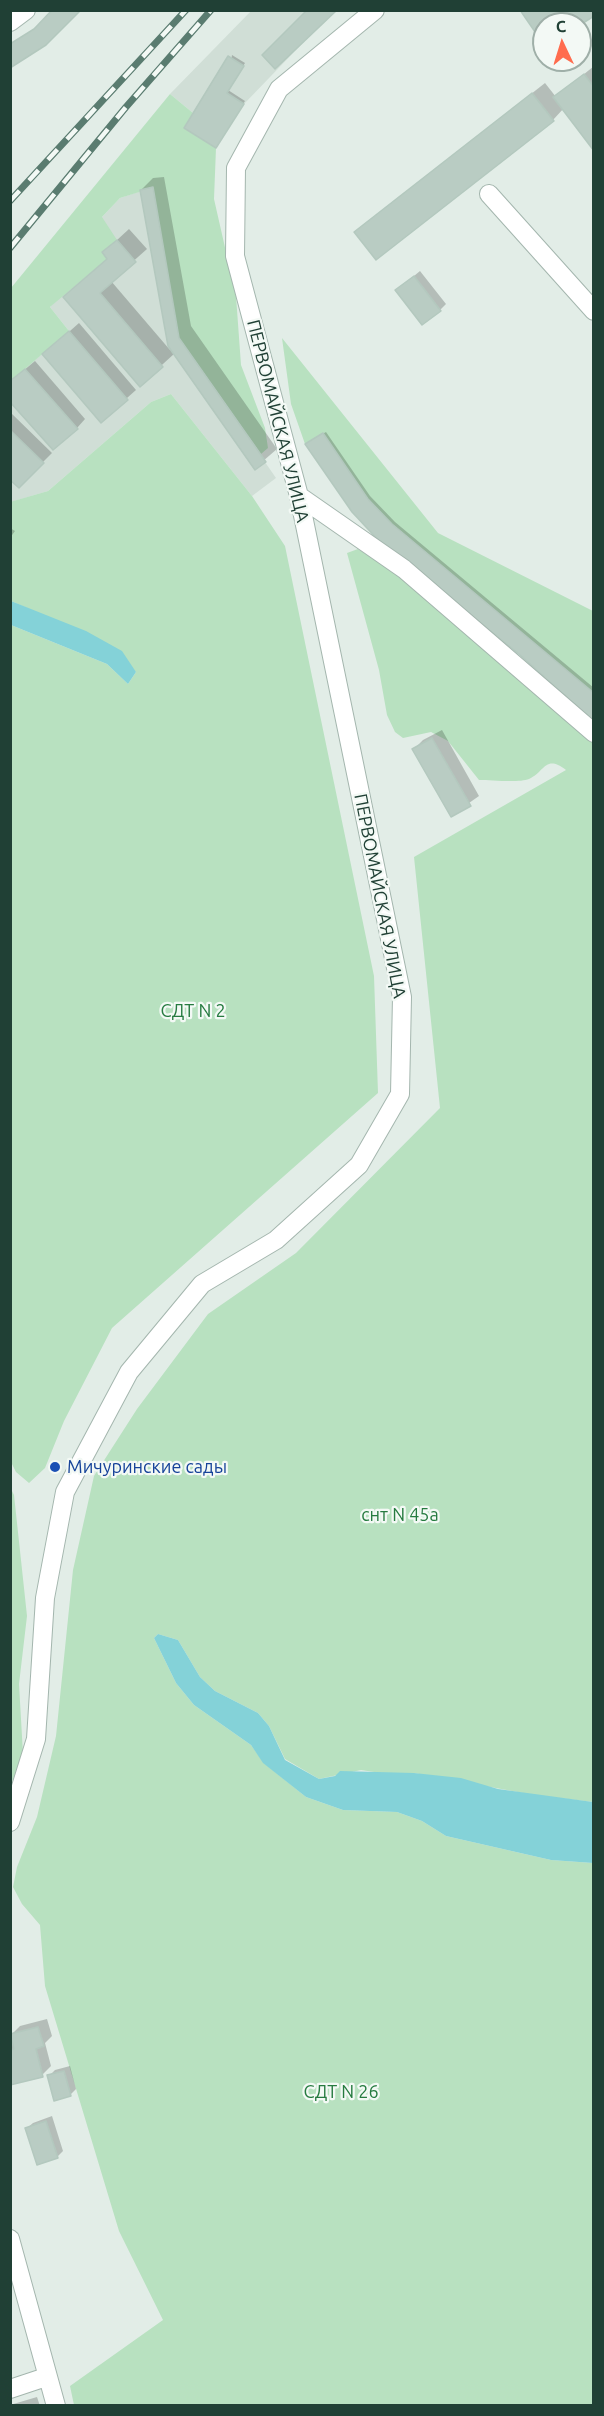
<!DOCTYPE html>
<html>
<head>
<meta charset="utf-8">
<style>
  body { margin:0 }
  #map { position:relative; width:604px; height:2416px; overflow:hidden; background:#e2ede7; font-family:Ubuntu,sans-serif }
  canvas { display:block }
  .frame { position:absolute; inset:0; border:12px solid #204035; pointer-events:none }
  .north { position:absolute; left:532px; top:12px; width:60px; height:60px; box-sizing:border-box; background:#f3f9f5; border:2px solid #9fafa8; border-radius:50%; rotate:356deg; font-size:16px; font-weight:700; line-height:24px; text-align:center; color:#204035 }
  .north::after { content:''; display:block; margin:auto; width:21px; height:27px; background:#ff6c4e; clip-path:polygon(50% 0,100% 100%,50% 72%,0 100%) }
</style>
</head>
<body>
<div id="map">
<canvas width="604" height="2416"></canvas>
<div class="frame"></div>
<div class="north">С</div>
</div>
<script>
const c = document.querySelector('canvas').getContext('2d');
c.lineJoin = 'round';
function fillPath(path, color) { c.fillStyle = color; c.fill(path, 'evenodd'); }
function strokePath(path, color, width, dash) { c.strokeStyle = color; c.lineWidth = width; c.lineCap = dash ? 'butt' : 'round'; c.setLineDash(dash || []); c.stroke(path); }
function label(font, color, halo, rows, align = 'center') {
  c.font = font + ' Ubuntu,sans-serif'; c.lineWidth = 4.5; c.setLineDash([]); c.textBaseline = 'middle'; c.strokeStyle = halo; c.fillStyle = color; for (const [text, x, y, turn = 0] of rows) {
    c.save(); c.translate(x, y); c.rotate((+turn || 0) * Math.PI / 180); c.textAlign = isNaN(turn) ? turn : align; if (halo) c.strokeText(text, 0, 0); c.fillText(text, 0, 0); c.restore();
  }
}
fillPath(new Path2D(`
  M 251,11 L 337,11 L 323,22 L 244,104 L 216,148 L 184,128 L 193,113 L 170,94 Z
  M 153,187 L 179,338 L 276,478 L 252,496 L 171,394 L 151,402 L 48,491 L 11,502 L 10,381 L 69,331 L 50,307 L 102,252 L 102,217 L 120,198 Z`), '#d0ded6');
fillPath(new Path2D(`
  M 170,94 L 193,113 L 184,128 L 216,148 L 214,199 L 236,296 L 241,365 L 265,428 L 268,448 L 261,454 L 179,338 L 152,188 L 120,198 L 102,217 L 117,240 L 102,252 L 107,259 L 50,307 L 69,331 L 11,381 L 11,288 Z
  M 282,338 L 438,533 L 593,611 L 593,693 L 392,524 L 368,499 L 323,434 L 305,444 L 291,404 Z
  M 171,394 L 252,496 L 285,546 L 374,976 L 378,1093 L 112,1328 L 64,1421 L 45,1468 L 29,1483 L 16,1472 L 10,1460 L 11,625 L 107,664 L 128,684 L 136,672 L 57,621 L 11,601 L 10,502 L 48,491 L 151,402 Z
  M 358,549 L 398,574 L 593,743 L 593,1802 L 534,1795 L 414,1773 L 387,1774 L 361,1770 L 319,1779 L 285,1759 L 269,1726 L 258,1713 L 215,1691 L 200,1677 L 178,1640 L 158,1634 L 154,1638 L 176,1683 L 194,1705 L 251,1745 L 264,1763 L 306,1797 L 343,1810 L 397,1812 L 422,1821 L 446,1836 L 551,1860 L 593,1863 L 593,2405 L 74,2405 L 70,2386 L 163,2320 L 119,2231 L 45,1986 L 40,1925 L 22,1904 L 13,1887 L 17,1867 L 37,1817 L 56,1736 L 73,1570 L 94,1476 L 137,1409 L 208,1314 L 296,1253 L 440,1108 L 414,857 L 566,770 C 545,754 545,772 529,779 C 519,783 491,780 479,780 L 448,741 L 431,732 L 403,738 L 395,732 L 387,715 L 379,670 L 347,553 Z
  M 10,1487 L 14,1495 L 27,1616 L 19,1684 L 23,1754 L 11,1784 Z`), '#b8e1c0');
fillPath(new Path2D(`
  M 11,601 L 86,631 L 122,651 L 136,672 L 128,684 L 107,664 L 11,625 Z
  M 158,1634 L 178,1640 L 200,1677 L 215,1691 L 258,1713 L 269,1726 L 285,1760 L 319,1779 L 335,1776 L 340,1771 L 414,1773 L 461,1778 L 498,1789 L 593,1802 L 593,1863 L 551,1860 L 446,1836 L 422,1821 L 397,1812 L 343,1810 L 306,1797 L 263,1763 L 251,1745 L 194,1705 L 176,1683 L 154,1638 Z`), '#84d2d8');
fillPath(new Path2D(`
  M 232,55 L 245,63 L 228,90 L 245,101 L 218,143 Z
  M 594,66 L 594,148 L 564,108 L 553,120 L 356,232 L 545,83 L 556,97 Z
  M 164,177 L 191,326 L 277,449 L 255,468 L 175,353 L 140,385 L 65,297 L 108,258 L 104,252 L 129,229 L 147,249 L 111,281 L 170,350 L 141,190 L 153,178 Z
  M 420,271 L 446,304 L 440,310 L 397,290 Z
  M 79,323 L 136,390 L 101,421 L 53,346 Z
  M 35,361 L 85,419 L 77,428 L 10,382 Z
  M 10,412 L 52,453 L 19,486 L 10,478 Z
  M 326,432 L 370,496 L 395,522 L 594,688 L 594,720 L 520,653 L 310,441 Z
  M 10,528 L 15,531 L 10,538 Z
  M 442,730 L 479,796 L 452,815 L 414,749 L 423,740 Z
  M 47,2019 L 52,2036 L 45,2043 L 51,2066 L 42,2075 L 10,2084 L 10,2044 L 14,2043 L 11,2035 L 20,2026 Z
  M 70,2066 L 76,2089 L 70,2095 L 49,2076 L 55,2070 Z
  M 52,2116 L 63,2151 L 57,2157 L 27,2128 L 33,2123 Z
  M 37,2397 L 40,2406 L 10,2406 L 10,2405 Z`), '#0003');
const building = new Path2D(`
  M 52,10 L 81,10 L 46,45 L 10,68 L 10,44 L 34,29 Z
  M 307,10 L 337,10 L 275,69 L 262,55 Z
  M 520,10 L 594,10 L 594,16 L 580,25 L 544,24 L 544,45 Z
  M 228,56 L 244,66 L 227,93 L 244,104 L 216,148 L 184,128 Z
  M 584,74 L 594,87 L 594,151 L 553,97 Z
  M 532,93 L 554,121 L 376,260 L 354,232 Z
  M 153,187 L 179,338 L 266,462 L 255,470 L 168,346 L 140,190 Z
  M 117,240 L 136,262 L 100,293 L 163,367 L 140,387 L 63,297 L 107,259 L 102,252 Z
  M 414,276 L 441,311 L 422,325 L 395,290 Z
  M 69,331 L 128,400 L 101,423 L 42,354 Z
  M 25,369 L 78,429 L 53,450 L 10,402 L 10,381 Z
  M 10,430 L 44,463 L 19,488 L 10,480 Z
  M 323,433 L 368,499 L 392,524 L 594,693 L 594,722 L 520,655 L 379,541 L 352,512 L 305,444 Z
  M 432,738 L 471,806 L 451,817 L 412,749 Z
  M 38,2027 L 44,2046 L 36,2049 L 43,2077 L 10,2085 L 10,2050 L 14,2049 L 10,2034 Z
  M 64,2071 L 71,2096 L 54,2101 L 47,2075 Z
  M 46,2121 L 58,2158 L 37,2165 L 25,2128 Z`);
fillPath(building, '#b9ccc3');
strokePath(building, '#b3c8be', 1.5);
const minor = new Path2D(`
  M 10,22 L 26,10
  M 489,194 L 594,311
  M 299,496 L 404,569 L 594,733
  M 10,1822 L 36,1739 L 45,1598 L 65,1492 L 129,1372 L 202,1284 L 276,1240 L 359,1165 L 400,1094 L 402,997 L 299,496 L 235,256 L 236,168 L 279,89 L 375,10
  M 10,2239 L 56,2406
  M 10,2389 L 46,2377`);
strokePath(minor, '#a4b6ae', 20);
strokePath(minor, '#fff', 18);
const rail = new Path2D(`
  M 10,201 L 186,10
  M 10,248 L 126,107 L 211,10`);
strokePath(rail, '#5a7c70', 7);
strokePath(rail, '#f3f9f5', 4.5, [14]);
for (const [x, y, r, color] of [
  [55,1467,6,"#1a4fb4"]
]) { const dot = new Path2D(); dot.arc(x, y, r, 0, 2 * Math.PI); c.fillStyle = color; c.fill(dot); strokePath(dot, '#f3f9f5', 2); }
label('18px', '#204035', '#f3f9f5', [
  ["ПЕРВОМАЙСКАЯ УЛИЦА",278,421,76],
  ["ПЕРВОМАЙСКАЯ УЛИЦА",380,896,79]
]);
label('18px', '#267b40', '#f3f9f5', [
  ["СДТ N 2",193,1011],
  ["снт N 45а",400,1515],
  ["СДТ N 26",341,2092]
]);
label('18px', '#164399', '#f3f9f5', [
  ["Мичуринские сады",67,1467]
], 'left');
</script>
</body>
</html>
